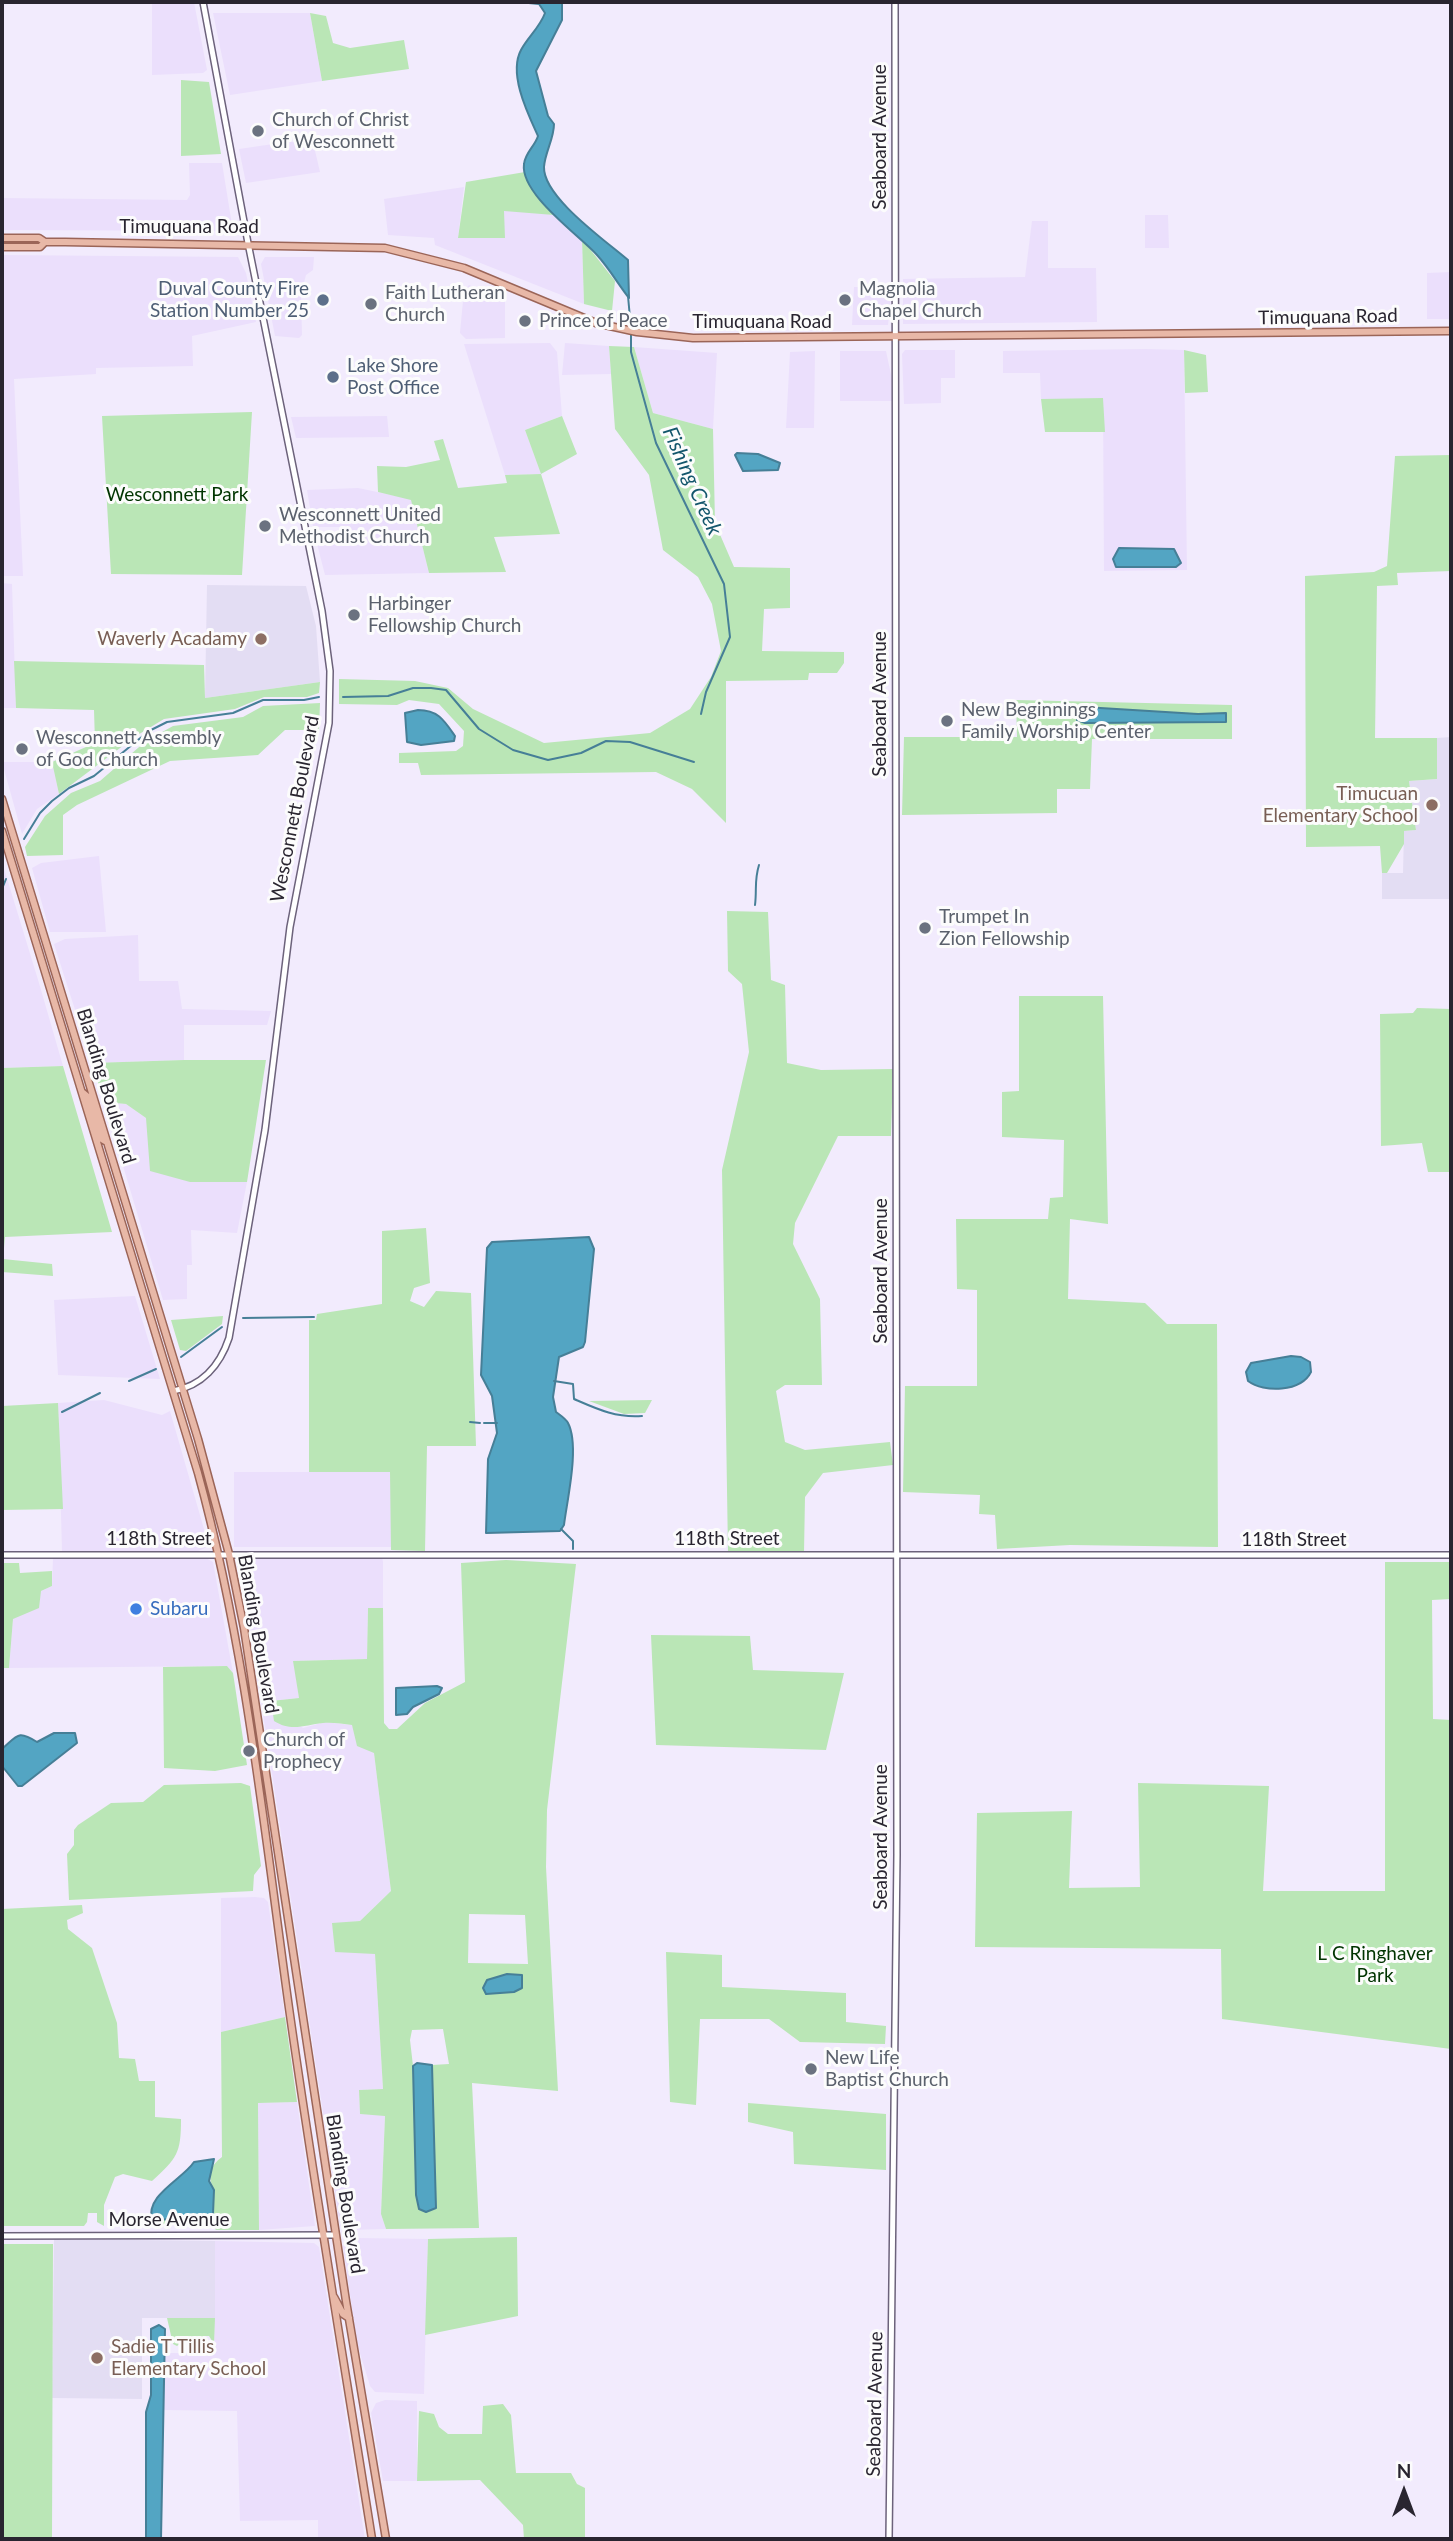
<!DOCTYPE html>
<html>
<head>
<meta charset="utf-8">
<style>
  body { margin:0 }
  #map { position:relative; width:1453px; height:2541px; overflow:hidden; background:#f2ebfd; font-family:Lato,sans-serif }
  canvas { display:block }
  .frame { position:absolute; inset:0; border:4px solid #292530; pointer-events:none }
  .north { position:absolute; left:1369px; top:2457px; width:70px; height:70px; -webkit-text-stroke:5px #fcfcfc; paint-order:stroke; rotate:0deg; font-size:19px; font-weight:700; line-height:28px; text-align:center; color:#292530 }
  .north::after { content:''; display:block; margin:auto; width:24px; height:32px; background:#292530; clip-path:polygon(50% 0,100% 100%,50% 72%,0 100%) }
</style>
</head>
<body>
<div id="map">
<canvas width="1453" height="2541"></canvas>
<div class="frame"></div>
<div class="north">N</div>
</div>
<script>
const c = document.querySelector('canvas').getContext('2d');
c.lineJoin = 'round';
function fillPath(path, color) { c.fillStyle = color; c.fill(path, 'evenodd'); }
function strokePath(path, color, width, dash) { c.strokeStyle = color; c.lineWidth = width; c.lineCap = dash ? 'butt' : 'round'; c.setLineDash(dash || []); c.stroke(path); }
function label(font, color, halo, rows, align = 'center') {
  c.font = font + ' Lato,sans-serif'; c.lineWidth = 6; c.setLineDash([]); c.textBaseline = 'middle'; c.strokeStyle = halo; c.fillStyle = color; for (const [text, x, y, turn = 0] of rows) {
    c.save(); c.translate(x, y); c.rotate((+turn || 0) * Math.PI / 180); c.textAlign = isNaN(turn) ? turn : align; if (halo) c.strokeText(text, 0, 0); c.fillText(text, 0, 0); c.restore();
  }
}
fillPath(new Path2D(`
  M 152,2 L 194,2 L 207,70 L 203,73 L 152,75 Z
  M 213,13 L 310,13 L 322,81 L 230,95 Z
  M 287,142 L 313,142 L 320,172 L 246,183 L 239,149 Z
  M 189,163 L 222,163 L 233,231 L 2,230 L 2,198 L 187,200 L 190,195 Z
  M 464,187 L 458,238 L 503,211 L 528,211 L 554,215 L 582,239 L 584,304 L 435,245 L 434,238 L 388,235 L 384,199 Z
  M 1145,215 L 1168,215 L 1169,248 L 1145,248 Z
  M 1032,221 L 1048,221 L 1048,268 L 1096,268 L 1097,322 L 903,324 L 903,279 L 1025,277 Z
  M 2,255 L 238,257 L 246,273 L 256,322 L 192,336 L 193,366 L 96,368 L 96,374 L 14,379 L 23,576 L 2,576 Z
  M 265,257 L 314,257 L 313,270 L 306,275 L 301,294 L 302,335 L 299,338 L 275,336 L 261,264 Z
  M 1451,272 L 1451,319 L 1427,319 L 1427,273 Z
  M 469,285 L 505,301 L 505,338 L 466,339 L 460,333 L 464,291 Z
  M 854,287 L 892,287 L 888,325 L 852,325 Z
  M 550,343 L 557,352 L 562,416 L 525,430 L 541,474 L 505,475 L 464,344 Z
  M 565,343 L 609,346 L 611,374 L 562,375 Z
  M 634,347 L 717,353 L 713,429 L 653,413 Z
  M 1146,349 L 1184,350 L 1187,570 L 1104,571 L 1103,399 L 1041,399 L 1040,373 L 1003,373 L 1003,351 Z
  M 905,350 L 955,350 L 955,378 L 941,378 L 941,403 L 904,404 L 902,354 Z
  M 815,351 L 814,428 L 786,428 L 790,352 Z
  M 840,351 L 886,351 L 893,384 L 893,401 L 840,401 Z
  M 387,416 L 389,437 L 296,438 L 291,417 Z
  M 358,488 L 411,499 L 429,573 L 325,575 L 317,544 L 349,543 L 347,527 L 313,527 L 307,490 Z
  M 2,583 L 12,584 L 16,708 L 2,708 Z
  M 2,762 L 52,762 L 59,794 L 37,809 L 22,834 Z
  M 99,856 L 106,932 L 50,932 L 32,868 L 41,863 Z
  M 2,862 L 39,983 L 63,1066 L 2,1068 Z
  M 138,935 L 139,981 L 178,981 L 182,1009 L 271,1011 L 267,1025 L 184,1025 L 184,1060 L 92,1063 L 54,944 L 65,939 Z
  M 104,1102 L 126,1104 L 146,1118 L 190,1182 L 247,1182 L 237,1233 L 191,1230 L 192,1265 L 187,1265 L 187,1299 L 163,1300 Z
  M 135,1296 L 160,1379 L 58,1375 L 54,1300 Z
  M 104,1400 L 162,1415 L 170,1411 L 208,1543 L 205,1548 L 198,1551 L 62,1551 L 58,1403 Z
  M 234,1472 L 391,1472 L 391,1547 L 234,1547 Z
  M 204,1557 L 213,1562 L 233,1673 L 227,1666 L 9,1668 L 13,1618 L 41,1591 L 52,1586 L 53,1558 Z
  M 249,1557 L 382,1557 L 383,1562 L 383,1608 L 368,1608 L 367,1659 L 294,1661 L 299,1698 L 271,1701 L 303,1728 L 325,1722 L 352,1725 L 374,1753 L 391,1891 L 360,1921 L 332,1924 L 375,1953 L 383,2089 L 359,2090 L 360,2114 L 385,2115 L 381,2214 L 386,2229 L 345,2230 L 340,2225 L 247,1607 L 238,1565 L 241,1560 Z
  M 255,1897 L 264,1898 L 268,1902 L 285,2017 L 221,2032 L 221,1898 Z
  M 297,2102 L 315,2226 L 259,2230 L 258,2103 Z
  M 357,2238 L 428,2239 L 424,2394 L 375,2392 L 370,2386 L 357,2343 L 343,2246 Z
  M 215,2241 L 314,2243 L 319,2247 L 365,2539 L 318,2539 L 318,2520 L 240,2521 L 237,2411 L 163,2410 L 164,2353 L 214,2353 Z
  M 385,2400 L 417,2401 L 417,2481 L 383,2481 L 371,2413 L 376,2403 Z`), '#ebdffc');
fillPath(new Path2D(`
  M 207,585 L 306,586 L 316,626 L 320,682 L 205,698 Z
  M 1451,737 L 1451,899 L 1382,899 L 1382,873 L 1403,873 L 1404,831 L 1416,830 L 1409,781 L 1437,779 L 1437,738 Z
  M 54,2239 L 215,2241 L 215,2318 L 142,2318 L 142,2399 L 52,2398 Z`), '#e3ddf3');
fillPath(new Path2D(`
  M 310,13 L 326,16 L 333,43 L 350,48 L 404,40 L 409,69 L 322,81 Z
  M 181,80 L 209,82 L 221,154 L 181,156 Z
  M 525,172 L 535,193 L 554,215 L 504,211 L 505,238 L 458,238 L 466,182 Z
  M 582,239 L 615,281 L 612,311 L 584,304 Z
  M 609,346 L 634,347 L 653,413 L 713,429 L 715,523 L 734,567 L 790,568 L 790,608 L 764,609 L 762,651 L 844,652 L 844,663 L 837,673 L 809,673 L 808,680 L 726,681 L 726,823 L 692,789 L 656,772 L 421,775 L 418,763 L 399,763 L 399,753 L 456,751 L 463,746 L 464,731 L 439,704 L 409,700 L 397,705 L 339,704 L 339,679 L 415,681 L 448,688 L 473,709 L 544,743 L 650,733 L 690,709 L 711,677 L 721,651 L 712,604 L 698,577 L 663,550 L 649,475 L 615,429 Z
  M 1184,350 L 1206,355 L 1208,392 L 1185,393 Z
  M 1103,398 L 1105,432 L 1045,432 L 1041,399 Z
  M 252,412 L 242,575 L 111,574 L 102,416 Z
  M 562,416 L 577,454 L 541,474 L 560,534 L 494,537 L 506,572 L 429,573 L 411,500 L 378,492 L 377,466 L 406,467 L 440,460 L 434,441 L 443,439 L 458,488 L 507,483 L 505,475 L 541,474 L 525,430 Z
  M 1451,455 L 1451,571 L 1397,573 L 1398,585 L 1377,586 L 1375,738 L 1437,738 L 1437,779 L 1409,781 L 1416,830 L 1404,831 L 1404,844 L 1387,873 L 1382,873 L 1380,846 L 1306,847 L 1305,576 L 1374,572 L 1387,566 L 1395,456 Z
  M 14,661 L 204,665 L 205,698 L 320,682 L 319,693 L 307,697 L 264,697 L 235,709 L 164,719 L 136,736 L 59,794 L 52,762 L 95,743 L 94,710 L 16,708 Z
  M 1016,700 L 1232,705 L 1232,739 L 1092,739 L 1090,789 L 1057,789 L 1057,813 L 902,815 L 904,737 L 1017,737 ZM 1226,713 L 1226,722 L 1085,723 L 1077,720 Z
  M 320,703 L 319,730 L 285,730 L 258,755 L 170,761 L 77,805 L 63,815 L 63,855 L 27,856 L 25,847 L 45,816 L 71,793 L 100,781 L 146,741 L 173,726 L 243,717 L 263,706 Z
  M 727,911 L 768,912 L 771,980 L 785,985 L 787,1063 L 821,1070 L 893,1069 L 891,1136 L 838,1136 L 795,1223 L 793,1244 L 820,1299 L 822,1385 L 785,1385 L 776,1391 L 785,1442 L 805,1450 L 890,1442 L 893,1465 L 823,1473 L 805,1497 L 804,1552 L 728,1553 L 722,1170 L 749,1052 L 742,984 L 728,971 Z
  M 1019,996 L 1103,996 L 1108,1224 L 1070,1219 L 1068,1299 L 1145,1303 L 1167,1324 L 1217,1324 L 1218,1547 L 1070,1545 L 997,1549 L 995,1515 L 979,1514 L 980,1495 L 903,1492 L 905,1386 L 977,1386 L 977,1290 L 957,1289 L 956,1219 L 1048,1219 L 1050,1198 L 1063,1197 L 1064,1140 L 1002,1137 L 1002,1092 L 1019,1091 Z
  M 1417,1008 L 1451,1009 L 1451,1172 L 1428,1172 L 1422,1143 L 1381,1146 L 1380,1014 L 1413,1013 Z
  M 184,1060 L 266,1060 L 247,1182 L 190,1182 L 150,1171 L 146,1118 L 126,1104 L 104,1102 L 92,1063 Z
  M 63,1066 L 112,1232 L 5,1237 L 3,1259 L 52,1264 L 53,1276 L 2,1272 L 2,1068 Z
  M 426,1228 L 430,1283 L 414,1288 L 410,1301 L 424,1307 L 436,1291 L 471,1293 L 476,1446 L 427,1446 L 425,1551 L 391,1550 L 390,1472 L 309,1472 L 309,1320 L 316,1320 L 317,1314 L 382,1304 L 382,1231 Z
  M 223,1316 L 222,1324 L 186,1351 L 180,1350 L 171,1320 Z
  M 652,1400 L 645,1413 L 624,1414 L 589,1401 Z
  M 58,1403 L 63,1509 L 2,1510 L 2,1406 Z
  M 506,1560 L 576,1564 L 547,1810 L 546,1867 L 558,2091 L 472,2083 L 479,2228 L 386,2229 L 381,2214 L 385,2116 L 360,2114 L 359,2090 L 383,2089 L 375,1954 L 335,1952 L 332,1923 L 360,1921 L 391,1891 L 374,1753 L 357,1746 L 352,1725 C 343,1724 332,1722 323,1723 C 305,1725 291,1732 274,1721 L 271,1701 L 299,1698 L 293,1661 L 367,1659 L 368,1608 L 383,1608 L 384,1723 L 389,1729 L 397,1729 L 425,1703 L 465,1682 L 461,1563 ZM 469,1914 L 525,1915 L 528,1964 L 468,1963 ZM 443,2029 L 449,2064 L 432,2065 L 436,2208 L 416,2195 L 413,2066 L 410,2040 L 412,2030 Z
  M 1385,1562 L 1451,1562 L 1451,1599 L 1432,1600 L 1433,1719 L 1451,1720 L 1451,2049 L 1222,2019 L 1221,1949 L 975,1947 L 977,1813 L 1072,1811 L 1069,1888 L 1140,1887 L 1138,1783 L 1269,1786 L 1263,1891 L 1385,1891 Z
  M 2,1563 L 19,1563 L 20,1573 L 52,1571 L 52,1586 L 41,1591 L 39,1608 L 13,1619 L 9,1668 L 2,1668 Z
  M 651,1635 L 750,1636 L 753,1670 L 844,1673 L 826,1750 L 656,1745 Z
  M 227,1666 L 233,1673 L 247,1765 L 215,1771 L 164,1768 L 163,1667 Z
  M 241,1783 L 250,1786 L 261,1866 L 254,1875 L 253,1891 L 69,1900 L 67,1854 L 74,1845 L 74,1830 L 78,1825 L 111,1803 L 143,1802 L 164,1785 Z
  M 82,1905 L 83,1913 L 67,1920 L 68,1929 L 92,1948 L 117,2023 L 119,2058 L 135,2059 L 139,2081 L 155,2081 L 155,2117 L 181,2119 C 181,2154 177,2158 152,2181 L 123,2174 L 115,2177 L 104,2205 L 104,2226 L 97,2222 L 97,2213 L 88,2213 L 87,2222 L 84,2226 L 2,2226 L 2,1909 Z
  M 666,1952 L 722,1955 L 722,1987 L 846,1993 L 846,2022 L 886,2026 L 885,2044 L 800,2042 L 769,2019 L 700,2019 L 696,2105 L 670,2102 Z
  M 285,2017 L 297,2102 L 258,2103 L 259,2230 L 216,2230 L 211,2224 L 153,2225 L 152,2220 L 199,2218 L 214,2190 C 207,2177 210,2165 222,2157 L 221,2032 Z
  M 748,2103 L 886,2114 L 886,2170 L 794,2164 L 793,2132 L 748,2122 Z
  M 517,2237 L 518,2316 L 425,2335 L 428,2239 Z
  M 2,2244 L 53,2244 L 52,2539 L 2,2539 Z
  M 167,2318 L 215,2318 L 214,2344 L 209,2336 L 204,2336 L 196,2343 L 186,2339 L 177,2346 L 173,2344 Z
  M 503,2404 L 511,2415 L 516,2473 L 571,2473 L 577,2484 L 585,2488 L 585,2539 L 524,2539 L 523,2525 L 480,2480 L 417,2481 L 419,2411 L 434,2414 L 439,2427 L 448,2434 L 482,2434 L 483,2406 Z`), '#bae6b6');
const water = new Path2D(`
  M 518,2 L 562,2 L 562,20 L 536,71 L 548,116 L 554,124 C 554,139 545,152 544,167 C 543,197 606,241 628,260 L 629,298 C 618,284 609,268 597,255 C 579,235 520,194 524,164 C 525,153 535,146 538,136 C 528,114 508,74 521,50 C 528,37 540,27 545,13 L 539,4 Z
  M 737,453 L 758,454 L 780,463 L 778,470 L 743,471 L 735,455 Z
  M 1119,548 L 1174,549 L 1181,563 L 1176,567 L 1116,567 L 1113,559 Z
  M 1084,707 L 1198,714 L 1226,713 L 1226,722 L 1085,723 L 1077,720 L 1078,711 Z
  M 418,710 C 438,710 444,720 455,736 L 454,741 L 421,745 L 407,742 L 405,713 Z
  M 589,1237 L 594,1249 L 585,1342 L 583,1347 L 559,1357 L 553,1397 L 556,1412 C 560,1415 566,1419 568,1423 C 580,1446 567,1500 564,1525 L 560,1531 L 486,1533 L 488,1459 L 497,1433 L 492,1396 L 481,1375 L 487,1248 L 492,1242 Z
  M 1291,1356 L 1301,1357 L 1310,1362 L 1311,1372 C 1301,1392 1264,1393 1248,1381 L 1246,1372 L 1251,1363 Z
  M 437,1686 L 442,1688 L 439,1694 L 413,1707 L 407,1714 L 396,1715 L 396,1688 Z
  M 54,1733 L 75,1733 L 77,1743 L 22,1786 L 18,1786 L 2,1766 L 2,1749 C 18,1735 18,1730 37,1742 Z
  M 507,1974 L 522,1975 L 522,1988 L 514,1992 L 486,1994 L 483,1988 L 487,1980 Z
  M 417,2063 L 432,2065 L 436,2208 L 426,2212 L 419,2209 L 416,2195 L 413,2066 Z
  M 214,2159 L 209,2181 L 214,2190 L 213,2214 L 204,2218 L 152,2220 C 145,2195 183,2179 194,2162 Z
  M 159,2325 L 165,2329 L 161,2539 L 146,2539 L 146,2412 L 151,2395 L 151,2329 Z`);
fillPath(water, '#53a5c3');
strokePath(water, '#467f97', 2);
strokePath(new Path2D(`
  M 628,296 L 631,329
  M 631,334 L 631,352 L 656,443 L 724,584 L 730,637 L 706,692 L 701,714
  M 343,697 L 388,696 L 413,688 L 431,688 L 446,690 L 479,729 L 513,750 L 548,760 L 581,753 L 606,741 L 630,742 L 694,762
  M 24,839 L 40,813 L 52,801 L 69,788 L 94,776 L 149,731 L 167,722 L 233,713 L 263,700 L 304,700 L 319,697
  M 2,889 L 6,879
  M 755,905 C 757,889 754,881 759,865
  M 243,1318 L 314,1317
  M 181,1357 L 222,1327
  M 129,1381 L 156,1369
  M 554,1381 L 573,1384 L 574,1399 C 597,1409 616,1418 642,1416
  M 62,1412 L 100,1393
  M 470,1422 L 480,1423
  M 484,1423 L 497,1423
  M 561,1529 L 573,1541 L 573,1549`), '#467f97', 2);
const tertiary = new Path2D(`
  M 173,1391 C 202,1386 220,1365 229,1338 L 265,1130 L 290,927 L 329,723 L 330,671 L 322,611 L 248,243 L 203,2
  M 2,1555 L 1451,1555
  M 2,2236 L 335,2235
  M 889,2539 L 897,1854 L 895,2`);
const primary = new Path2D(`
  M 2,238 L 39,238 L 45,242
  M 2,247 L 40,247 L 45,242 L 65,242 L 385,248 L 464,268 L 596,323 L 637,332 L 693,338 L 1451,331
  M 2,799 L 198,1439 L 229,1554 L 244,1628 L 346,2301 L 386,2539
  M 2,831 L 198,1473 C 246,1648 264,1829 289,2008 C 314,2185 344,2362 372,2539
  M 82,1092 L 88,1097 L 100,1138 L 105,1141
  M 334,2297 L 343,2314 L 349,2318`);
strokePath(tertiary, '#6c627b', 8);
strokePath(primary, '#9b6558', 9);
strokePath(tertiary, '#fff', 5);
strokePath(primary, '#e8b8a7', 6);
for (const [x, y, r, color] of [
  [258,131,7,"#6b7280"],
  [323,300,7,"#5c6f8a"],
  [845,300,7,"#6b7280"],
  [371,304,7,"#6b7280"],
  [525,321,7,"#6b7280"],
  [333,377,7,"#5c6f8a"],
  [265,526,7,"#6b7280"],
  [354,615,7,"#6b7280"],
  [261,639,7,"#8d6e63"],
  [947,721,7,"#6b7280"],
  [22,749,7,"#6b7280"],
  [1432,805,7,"#8d6e63"],
  [925,928,7,"#6b7280"],
  [136,1609,7,"#3f7fe0"],
  [249,1751,7,"#6b7280"],
  [811,2069,7,"#6b7280"],
  [97,2358,7,"#8d6e63"]
]) { const dot = new Path2D(); dot.arc(x, y, r, 0, 2 * Math.PI); c.fillStyle = color; c.fill(dot); strokePath(dot, '#fcfcfc', 2.5); }
label('19px', '#5b616d', '#fcfcfc', [
  ["Church of Christ",272,120],
  ["of Wesconnett",272,142],
  ["Magnolia",859,289],
  ["Chapel Church",859,311],
  ["Faith Lutheran",385,293],
  ["Church",385,315],
  ["Prince of Peace",539,321],
  ["Wesconnett United",279,515],
  ["Methodist Church",279,537],
  ["Harbinger",368,604],
  ["Fellowship Church",368,626],
  ["New Beginnings",961,710],
  ["Family Worship Center",961,732],
  ["Wesconnett Assembly",36,738],
  ["of God Church",36,760],
  ["Trumpet In",939,917],
  ["Zion Fellowship",939,939],
  ["Church of",263,1740],
  ["Prophecy",263,1762],
  ["New Life",825,2058],
  ["Baptist Church",825,2080]
], 'left');
label('19px', '#292530', '#fcfcfc', [
  ["Seaboard Avenue",880,137,-90],
  ["Timuquana Road",189,227],
  ["Timuquana Road",1328,317,-1],
  ["Timuquana Road",762,322],
  ["Seaboard Avenue",880,704,-90],
  ["Wesconnett Boulevard",295,809,-79],
  ["Blanding Boulevard",106,1086,73],
  ["Seaboard Avenue",881,1271,-90],
  ["118th Street",159,1539],
  ["118th Street",727,1539],
  ["118th Street",1294,1540],
  ["Blanding Boulevard",258,1634,80],
  ["Seaboard Avenue",881,1837,-90],
  ["Blanding Boulevard",345,2194,81],
  ["Morse Avenue",169,2220],
  ["Seaboard Avenue",875,2404,-89]
]);
label('19px', '#4e5e75', '#fcfcfc', [
  ["Duval County Fire",309,289],
  ["Station Number 25",309,311],
  ["Lake Shore",347,366,"left"],
  ["Post Office",347,388,"left"]
], 'right');
label('19px', '#003400', '#fcfcfc', [
  ["Wesconnett Park",177,495],
  ["L C Ringhaver",1375,1954],
  ["Park",1375,1976]
]);
label('19px', '#785e54', '#fcfcfc', [
  ["Waverly Acadamy",247,639],
  ["Timucuan",1418,794],
  ["Elementary School",1418,816],
  ["Sadie T Tillis",111,2347,"left"],
  ["Elementary School",111,2369,"left"]
], 'right');
label('19px', '#366cbe', '#fcfcfc', [
  ["Subaru",150,1609]
], 'left');
label('italic 21px', '#13566c', '#fcfcfc', [
  ["Fishing Creek",692,481,66]
]);
</script>
</body>
</html>
